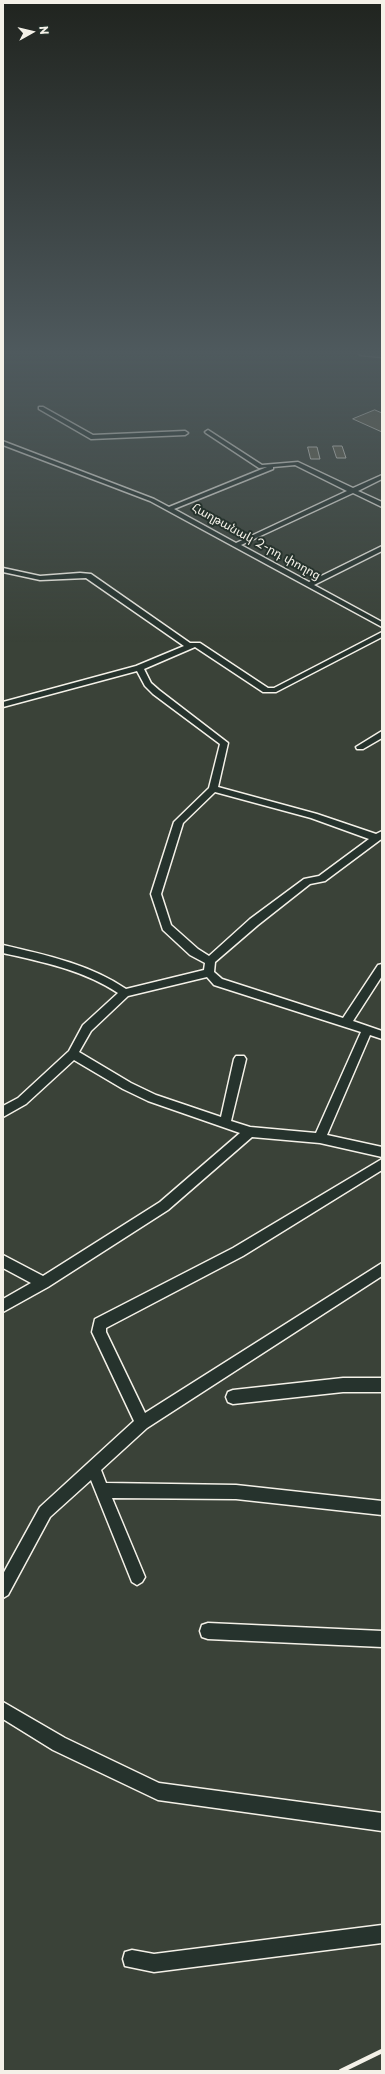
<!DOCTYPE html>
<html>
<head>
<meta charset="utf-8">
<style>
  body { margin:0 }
  #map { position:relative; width:385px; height:2074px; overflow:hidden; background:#3a4238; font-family:"Playpen Sans",sans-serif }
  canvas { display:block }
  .frame { position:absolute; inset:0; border:4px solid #f4f1e8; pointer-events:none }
  .north { position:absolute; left:12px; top:12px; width:40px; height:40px; -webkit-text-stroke:3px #26332d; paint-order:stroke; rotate:82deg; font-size:11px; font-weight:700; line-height:16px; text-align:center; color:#f4f1e8 }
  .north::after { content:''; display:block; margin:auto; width:14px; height:18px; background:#f4f1e8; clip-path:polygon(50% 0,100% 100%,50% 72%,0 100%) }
</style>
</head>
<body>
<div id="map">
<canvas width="385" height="2074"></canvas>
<div class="frame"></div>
<div class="north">N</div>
</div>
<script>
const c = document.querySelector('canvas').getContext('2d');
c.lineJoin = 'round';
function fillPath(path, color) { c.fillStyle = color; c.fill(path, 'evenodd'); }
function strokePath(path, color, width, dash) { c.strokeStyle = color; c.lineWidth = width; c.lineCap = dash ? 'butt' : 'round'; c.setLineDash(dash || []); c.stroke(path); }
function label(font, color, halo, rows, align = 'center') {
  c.font = font + ' "Playpen Sans","Noto Sans Armenian",sans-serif'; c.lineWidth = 4; c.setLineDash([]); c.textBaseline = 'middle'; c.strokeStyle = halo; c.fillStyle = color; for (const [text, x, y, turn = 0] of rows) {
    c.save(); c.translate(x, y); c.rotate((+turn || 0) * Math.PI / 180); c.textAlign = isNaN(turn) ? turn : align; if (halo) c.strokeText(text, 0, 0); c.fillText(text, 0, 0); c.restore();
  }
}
const building = new Path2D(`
  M 375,410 L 382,413 L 382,432 L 353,419 Z
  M 333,446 L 342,446 L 346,458 L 337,458 Z
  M 308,447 L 317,447 L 320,459 L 311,459 Z`);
fillPath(building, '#686551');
strokePath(building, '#f4f1e8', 1);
const street = new Path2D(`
  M 358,353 L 382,353 L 382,357 L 361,355 Z
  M 39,407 L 43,407 L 93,435 L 185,431 L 188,433 L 185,435 L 91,439 L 39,409 Z
  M 208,430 L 262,465 L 298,462 L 353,488 L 382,475 L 382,479 L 358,491 L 382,502 L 382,507 L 353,493 L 241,545 L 309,582 L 382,546 L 382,551 L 314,585 L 382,622 L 382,627 L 150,501 L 3,445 L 3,441 L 5,442 L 154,499 L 169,507 L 267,467 L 259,468 L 206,433 L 205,432 ZM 295,465 L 347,491 L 236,543 L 174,509 L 273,469 L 273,467 Z
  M 3,568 L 40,576 L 80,573 L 91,574 L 190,643 L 200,643 L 268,688 L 274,688 L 382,632 L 382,637 L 276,692 L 263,692 L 195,647 L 144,669 L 151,683 L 159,690 L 228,743 L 218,787 L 317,814 L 376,834 L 382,831 L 382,839 L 380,840 L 325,881 L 310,884 L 258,925 L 215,962 L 214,972 L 222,979 L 343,1018 L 378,965 L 382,964 L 382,976 L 353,1021 L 382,1031 L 382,1039 L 370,1035 L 327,1135 L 382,1147 L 382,1157 L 320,1143 L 252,1137 L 168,1210 L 48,1287 L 3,1312 L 3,1299 L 31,1283 L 3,1268 L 3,1255 L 43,1276 L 160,1202 L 240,1133 L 148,1101 L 123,1089 L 74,1060 L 26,1104 L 3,1117 L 3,1106 L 18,1098 L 69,1051 L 83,1025 L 118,993 C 83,970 43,962 3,953 L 3,945 C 46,955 89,964 126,989 L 204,970 L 205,963 L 190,955 L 163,930 L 151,894 L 174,822 L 209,788 L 220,744 L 153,694 L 145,686 L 137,671 L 3,707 L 3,702 L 136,666 L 184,646 L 86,578 L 40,580 L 3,572 ZM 215,792 L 311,818 L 369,839 L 319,876 L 304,879 L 250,919 L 209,956 L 198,949 L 171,925 L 161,894 L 183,823 ZM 207,977 L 214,985 L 361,1032 L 316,1133 L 250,1127 L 231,1121 L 246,1059 L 244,1056 L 236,1056 L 234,1059 L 221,1117 L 156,1095 L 131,1083 L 79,1052 L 91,1031 L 128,996 Z
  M 382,731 L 382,738 L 363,749 L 357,749 L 356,747 Z
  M 382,1159 L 382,1170 L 243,1256 L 106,1328 L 106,1332 L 145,1413 L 382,1263 L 382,1276 L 147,1428 L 101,1470 L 106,1483 L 236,1485 L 382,1501 L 382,1515 L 236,1499 L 112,1498 L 145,1577 L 142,1582 L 137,1585 L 132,1582 L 91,1480 L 50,1517 L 8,1595 L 3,1598 L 3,1574 L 40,1507 L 134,1421 L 92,1332 L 95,1319 L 233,1248 Z
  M 343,1378 L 382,1378 L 382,1392 L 343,1392 L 233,1404 L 228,1402 L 226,1397 L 228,1392 L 233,1390 Z
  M 208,1623 L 382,1631 L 382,1647 L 208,1639 L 202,1637 L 200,1631 L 202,1625 Z
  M 3,1702 L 65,1738 L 159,1783 L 382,1813 L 382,1831 L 158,1800 L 53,1750 L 3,1719 Z
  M 382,1925 L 382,1943 L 154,1972 L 125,1966 L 123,1959 L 125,1952 L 132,1950 L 154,1954 Z`);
strokePath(street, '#f4f1e8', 3);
fillPath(street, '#26332d');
strokePath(new Path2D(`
  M 341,2071 L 382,2051`), '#f4f1e8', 4.5);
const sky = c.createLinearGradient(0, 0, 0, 643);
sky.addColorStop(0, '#20241f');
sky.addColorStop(0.55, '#4f5a5e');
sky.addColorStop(1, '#4f5a5e00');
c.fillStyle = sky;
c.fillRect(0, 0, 385, 643);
label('12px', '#f4f1e8', '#26332d', [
  ["Հաղթանակ 2-րդ փողոց",256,542,29]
]);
</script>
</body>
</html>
